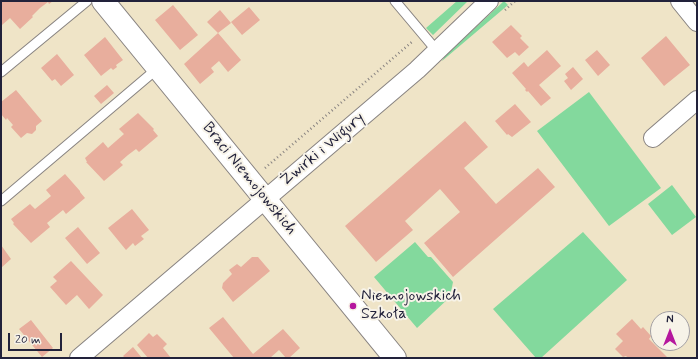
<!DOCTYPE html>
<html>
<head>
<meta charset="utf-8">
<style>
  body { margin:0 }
  #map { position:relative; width:698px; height:359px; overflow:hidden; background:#efe4c7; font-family:Mynerve,sans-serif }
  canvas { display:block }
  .frame { position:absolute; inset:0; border:2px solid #22223b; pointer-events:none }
  .north { position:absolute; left:650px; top:311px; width:40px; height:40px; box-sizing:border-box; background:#f7f3e8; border:1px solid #a29fa3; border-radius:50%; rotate:0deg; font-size:11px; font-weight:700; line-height:16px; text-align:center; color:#22223b }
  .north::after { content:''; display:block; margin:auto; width:14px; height:18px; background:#b5179e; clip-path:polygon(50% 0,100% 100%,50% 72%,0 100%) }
  .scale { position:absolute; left:8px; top:333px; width:54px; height:18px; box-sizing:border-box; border:2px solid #22223b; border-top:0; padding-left:5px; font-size:12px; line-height:14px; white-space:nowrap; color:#22223b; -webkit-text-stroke:3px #f7f3e8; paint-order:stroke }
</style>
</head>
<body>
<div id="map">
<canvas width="698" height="359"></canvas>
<div class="frame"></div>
<div class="north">N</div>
<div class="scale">20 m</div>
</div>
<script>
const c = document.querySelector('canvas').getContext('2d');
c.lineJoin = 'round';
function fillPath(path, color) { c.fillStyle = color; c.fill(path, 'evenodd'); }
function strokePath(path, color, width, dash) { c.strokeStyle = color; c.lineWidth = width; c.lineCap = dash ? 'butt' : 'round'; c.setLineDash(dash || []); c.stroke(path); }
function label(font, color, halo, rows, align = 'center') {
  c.font = font + ' Mynerve,sans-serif'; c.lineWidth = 4; c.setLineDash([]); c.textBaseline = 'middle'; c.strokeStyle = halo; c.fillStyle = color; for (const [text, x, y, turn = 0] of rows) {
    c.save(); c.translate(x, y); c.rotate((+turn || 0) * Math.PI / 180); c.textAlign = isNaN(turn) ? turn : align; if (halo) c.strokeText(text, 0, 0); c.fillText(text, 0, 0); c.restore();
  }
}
fillPath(new Path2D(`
  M 457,1 L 468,1 L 433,35 L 426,28 Z
  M 504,1 L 508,5 L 442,61 L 445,56 Z
  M 589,92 L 661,188 L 609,226 L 537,131 Z
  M 672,185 L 696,217 L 672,235 L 648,204 Z
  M 583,232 L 627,280 L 541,358 L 536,358 L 493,309 Z
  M 415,242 L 428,257 L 431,257 L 453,282 L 450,297 L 417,328 L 374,277 Z`), '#83d99d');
fillPath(new Path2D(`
  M 2,1 L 53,1 L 49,4 L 48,2 L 40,8 L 32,16 L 33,17 L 20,29 L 10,18 L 2,25 L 1,24 L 1,2 Z
  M 173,5 L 198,35 L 180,50 L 155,20 Z
  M 249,7 L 260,20 L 242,35 L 231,22 Z
  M 220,10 L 231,23 L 218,33 L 241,60 L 228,72 L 219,61 L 211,68 L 214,72 L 200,84 L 184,64 L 218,33 L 207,22 Z
  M 511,25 L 522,36 L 520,38 L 529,47 L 519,56 L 515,52 L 507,58 L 492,42 Z
  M 666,36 L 690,65 L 664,86 L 641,58 Z
  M 105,37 L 123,60 L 116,65 L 117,67 L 113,70 L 111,68 L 101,76 L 84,55 Z
  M 547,50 L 561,66 L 539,85 L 551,98 L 541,106 L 528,91 L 527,92 L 525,90 L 526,89 L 512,73 L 524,62 L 528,67 Z
  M 597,50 L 610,65 L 598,76 L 585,60 Z
  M 57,54 L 74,75 L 61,86 L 55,79 L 52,81 L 41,68 Z
  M 573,67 L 583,79 L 571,90 L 564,81 L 568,78 L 565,74 Z
  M 107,85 L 114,93 L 101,104 L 94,96 Z
  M 16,90 L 42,121 L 36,126 L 36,130 L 32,134 L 27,133 L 21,138 L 11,127 L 13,125 L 7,118 L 6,120 L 1,114 L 1,102 Z
  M 515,104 L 531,122 L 512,137 L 508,134 L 507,135 L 495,121 Z
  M 138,113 L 154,129 L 153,130 L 158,136 L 139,152 L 136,149 L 128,155 L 120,162 L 123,165 L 104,181 L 86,162 L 87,162 L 85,158 L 103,142 L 108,148 L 124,134 L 119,129 Z
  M 465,121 L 488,147 L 464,168 L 496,204 L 538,168 L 555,187 L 453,277 L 424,243 L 460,212 L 440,189 L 405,221 L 413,230 L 376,262 L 345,226 Z
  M 65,174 L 80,191 L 80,192 L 85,198 L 66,214 L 63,210 L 47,223 L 50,227 L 31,243 L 13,224 L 14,223 L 11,219 L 30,204 L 35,209 L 51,196 L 46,190 Z
  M 132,209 L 149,230 L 141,236 L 144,239 L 135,246 L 133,243 L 126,250 L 108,228 Z
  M 78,227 L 100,253 L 87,264 L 65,238 Z
  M 1,245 L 11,259 L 1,268 Z
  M 252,257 L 258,257 L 270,271 L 233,302 L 222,288 L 223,283 L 232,274 L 229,270 L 237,264 L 241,267 Z
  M 71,261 L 103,295 L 89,309 L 77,295 L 66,305 L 50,287 L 57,281 L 53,277 Z
  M 223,317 L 253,354 L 283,329 L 300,348 L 289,358 L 286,358 L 279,350 L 270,358 L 234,358 L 209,328 Z
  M 632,319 L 641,329 L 643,327 L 651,336 L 649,339 L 668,358 L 628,358 L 626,356 L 623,357 L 615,349 L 623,341 L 616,334 Z
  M 31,320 L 53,348 L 42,357 L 19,329 Z
  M 149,333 L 153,337 L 157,334 L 167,344 L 163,348 L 171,358 L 148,358 L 137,345 Z
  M 133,347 L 142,358 L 125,358 L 123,356 Z`), '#e8ae9d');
const lane = new Path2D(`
  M 395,1 L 437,51
  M 1,72 L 87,1
  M 1,201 L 158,68`);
const street = new Path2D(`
  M 680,1 L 697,22
  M 653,138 L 697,100
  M 79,358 L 417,70 L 489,1`);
const secondary = new Path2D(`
  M 103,1 L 395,358`);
strokePath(lane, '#888381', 11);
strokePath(street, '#888381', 20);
strokePath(secondary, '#888381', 24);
strokePath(new Path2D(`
  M 505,10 L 515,1
  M 265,168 L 413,41`), '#888381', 2.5, [1, 3]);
strokePath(lane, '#fff', 9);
strokePath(street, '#fff', 18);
strokePath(secondary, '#fff', 22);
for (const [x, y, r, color] of [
  [353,306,4,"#b5179e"]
]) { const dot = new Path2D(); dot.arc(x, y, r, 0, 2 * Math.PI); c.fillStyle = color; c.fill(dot); strokePath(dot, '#f7f3e8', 1.5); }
label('16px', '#22223b', '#f7f3e8', [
  ["Żwirki i Wigury",323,150,-40],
  ["Braci Niemojowskich",249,179,51]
]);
label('16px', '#22223b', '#f7f3e8', [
  ["Niemojowskich",361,297],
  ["Szkoła",361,315]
], 'left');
</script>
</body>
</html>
